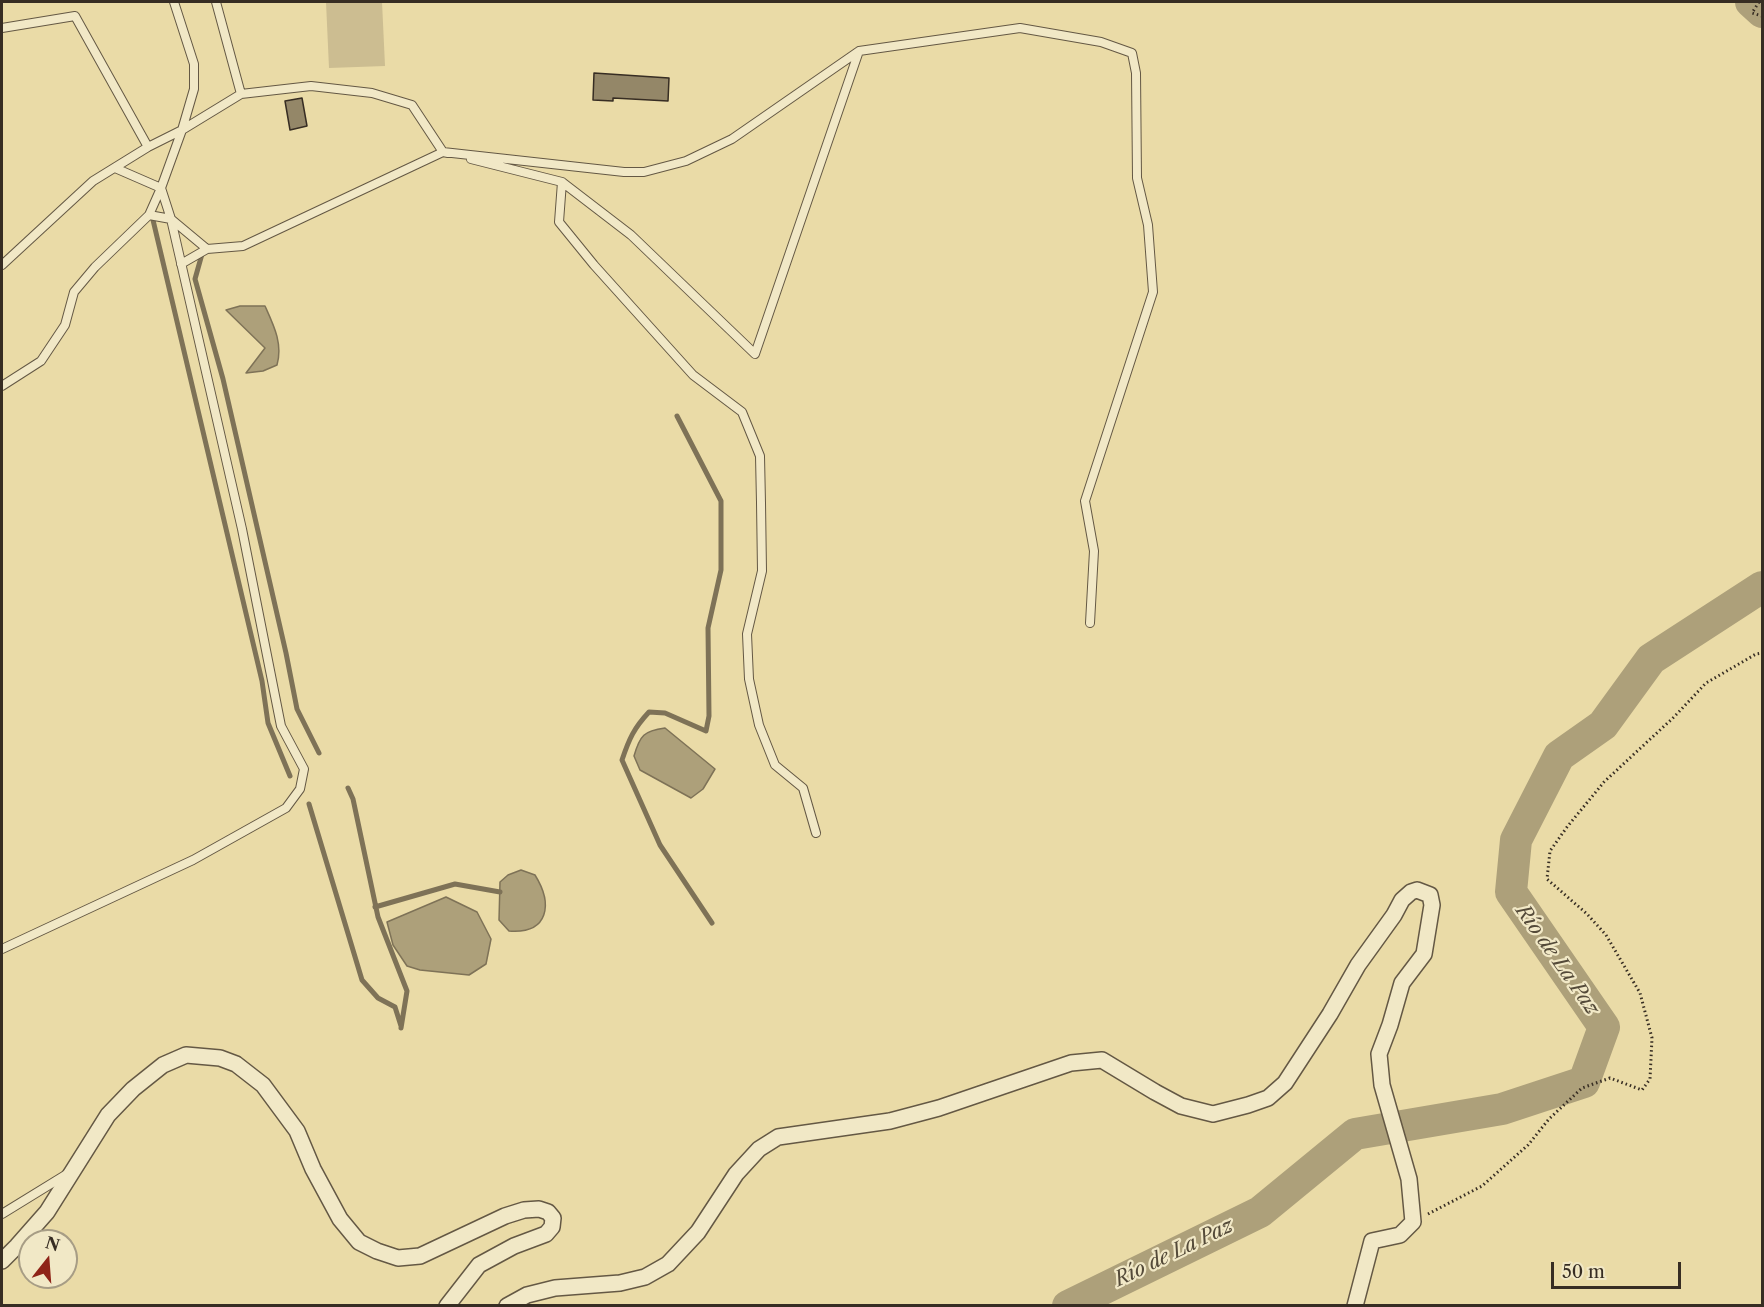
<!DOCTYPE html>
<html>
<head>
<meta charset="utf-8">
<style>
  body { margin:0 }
  #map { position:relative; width:1764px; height:1307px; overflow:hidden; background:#eadba7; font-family:"Libre Caslon Text",serif }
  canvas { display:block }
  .frame { position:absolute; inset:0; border:3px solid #372d23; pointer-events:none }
  .north { position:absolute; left:18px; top:1229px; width:60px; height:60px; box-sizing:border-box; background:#f1e8c6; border:2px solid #a79d85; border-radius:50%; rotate:17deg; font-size:16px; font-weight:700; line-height:24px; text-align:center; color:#372d23 }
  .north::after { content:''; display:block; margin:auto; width:21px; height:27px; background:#8f2418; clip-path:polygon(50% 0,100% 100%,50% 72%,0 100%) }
  .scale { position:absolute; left:1551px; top:1262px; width:130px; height:27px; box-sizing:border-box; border:3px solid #372d23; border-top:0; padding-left:8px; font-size:18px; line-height:21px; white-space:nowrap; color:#372d23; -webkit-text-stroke:4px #f1e8c6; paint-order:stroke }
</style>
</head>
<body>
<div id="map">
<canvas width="1764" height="1307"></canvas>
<div class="frame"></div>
<div class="north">N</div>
<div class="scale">50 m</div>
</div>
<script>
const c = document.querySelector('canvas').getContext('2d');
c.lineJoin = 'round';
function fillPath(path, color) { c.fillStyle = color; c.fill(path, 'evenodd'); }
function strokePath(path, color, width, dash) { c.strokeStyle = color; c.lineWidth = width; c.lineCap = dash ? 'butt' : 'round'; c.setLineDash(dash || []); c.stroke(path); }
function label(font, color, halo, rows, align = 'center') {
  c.font = font + ' "Libre Caslon Text",serif'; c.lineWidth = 4.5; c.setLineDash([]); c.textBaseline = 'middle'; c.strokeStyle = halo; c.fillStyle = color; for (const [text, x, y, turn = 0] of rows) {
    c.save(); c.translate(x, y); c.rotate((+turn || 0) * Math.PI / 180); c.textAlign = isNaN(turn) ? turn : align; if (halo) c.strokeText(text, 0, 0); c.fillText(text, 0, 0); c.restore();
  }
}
fillPath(new Path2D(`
  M 326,2 L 382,2 L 385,66 L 329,68 Z`), '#ccbd91');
const water = new Path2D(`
  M 240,306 L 265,306 C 274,326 283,344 277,365 L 263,371 L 246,373 L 265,348 L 226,310 Z
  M 665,728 L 715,769 L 703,789 L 691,798 L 640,770 L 634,756 C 640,735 644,731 665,728 Z
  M 521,870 L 535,875 C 553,904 549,934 509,931 L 499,920 L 500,882 L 508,875 Z
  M 446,897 L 477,912 L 491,939 L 486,964 L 469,975 L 420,970 L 407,966 L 393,945 L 387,922 Z`);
fillPath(water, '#ada07a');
strokePath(water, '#7e7257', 1.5);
strokePath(new Path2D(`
  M 153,220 L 262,681 L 268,723 L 290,776
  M 202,254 L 195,279 L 223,379 L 286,653 L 297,709 L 319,753
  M 677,416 L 721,501 L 721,570 L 708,628 L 709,716 L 706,731 L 665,713 L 649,712 C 634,728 629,739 622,760 L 660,845 L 712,923
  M 348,788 L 353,799 L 378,917 L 407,991 L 401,1028
  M 309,804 L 362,980 L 378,998 L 395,1007 L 401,1026
  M 375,907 L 455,884 L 500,892`), '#7e7257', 5);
strokePath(new Path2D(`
  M 1751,2 L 1762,12
  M 1068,1306 L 1260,1212 L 1355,1134 L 1502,1109 L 1584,1082 L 1604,1027 L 1511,892 L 1516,840 L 1559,756 L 1603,725 L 1651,659 L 1762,587`), '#ada07a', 32);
const building = new Path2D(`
  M 594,73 L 669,78 L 668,101 L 613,98 L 613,101 L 593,100 Z
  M 302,98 L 307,126 L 290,130 L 285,101 Z`);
fillPath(building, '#948768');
strokePath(building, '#372d23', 1.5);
const lane = new Path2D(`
  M 216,2 L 241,94
  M 2,28 L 75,16 L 148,147
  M 471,159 L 562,182 L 631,235 L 755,354 L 859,51
  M 562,182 L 559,222 L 594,265 L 693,375 L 742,412 L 760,456 L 761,503 L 762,571 L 747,634 L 749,679 L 759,725 L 775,765 L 803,788 L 816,833
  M 149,215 L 171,219 L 207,249
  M 181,264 L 207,249 L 243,246 L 443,152 L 448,153
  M 2,265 L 93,181 L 148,147 L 182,130 L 241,94 L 311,86 L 372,93 L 412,105 L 443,152 L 624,172 L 644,172 L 686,161 L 732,139 L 859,51 L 1020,28 L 1101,42 L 1132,53 L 1136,73 L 1137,178 L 1148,225 L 1153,292 L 1085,501 L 1094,551 L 1090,623
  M 2,386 L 41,361 L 65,325 L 74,292 L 95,267 L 149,215 L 161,188 L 115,168
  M 2,949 L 193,860 L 286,808 L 300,789 L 304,769 L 281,726 L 242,529 L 171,219 L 161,188 L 182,130 L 194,89 L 194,64 L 174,2
  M 2,1214 L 67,1174`);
const street = new Path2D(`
  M 2,1261 L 17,1246 L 47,1212 L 108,1115 L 133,1089 L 163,1065 L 186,1055 L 220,1058 L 236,1064 L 263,1085 L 297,1131 L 313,1169 L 340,1219 L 359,1242 L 377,1251 L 398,1258 L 420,1256 L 505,1216 L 524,1210 L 539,1209 L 548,1212 L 553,1218 L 552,1227 L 546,1234 L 514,1246 L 479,1265 L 447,1306
  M 507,1306 L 527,1295 L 555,1288 L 620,1283 L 645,1277 L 668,1264 L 698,1232 L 736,1174 L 759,1149 L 778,1137 L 890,1121 L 939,1108 L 1071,1063 L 1102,1060 L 1155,1092 L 1181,1106 L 1213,1114 L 1248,1105 L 1268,1098 L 1285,1083 L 1330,1014 L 1358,965 L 1394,915 L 1402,900 L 1411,892 L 1417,890 L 1430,895 L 1432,905 L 1424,954 L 1402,983 L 1390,1025 L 1379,1054 L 1382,1085 L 1409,1179 L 1413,1222 L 1400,1235 L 1372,1241 L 1355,1306`);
strokePath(lane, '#645844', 10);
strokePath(street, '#645844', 18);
strokePath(new Path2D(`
  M 1759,2 L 1752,13 L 1762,16
  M 1428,1214 L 1482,1186 L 1528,1145 L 1549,1119 L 1582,1088 L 1610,1078 L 1642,1090 L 1650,1079 L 1652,1038 L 1640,993 L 1606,935 L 1587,914 L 1547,879 L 1550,851 L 1567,827 L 1604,782 L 1674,717 L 1706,683 L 1756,654 L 1762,653`), '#372d23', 3, [1.5, 3]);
strokePath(lane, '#f1e8c6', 8);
strokePath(street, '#f1e8c6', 15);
label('italic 20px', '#544a39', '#f1e8c6', [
  ["Río de La Paz",1557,960,55],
  ["Río de La Paz",1174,1253,-26]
]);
</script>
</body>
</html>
